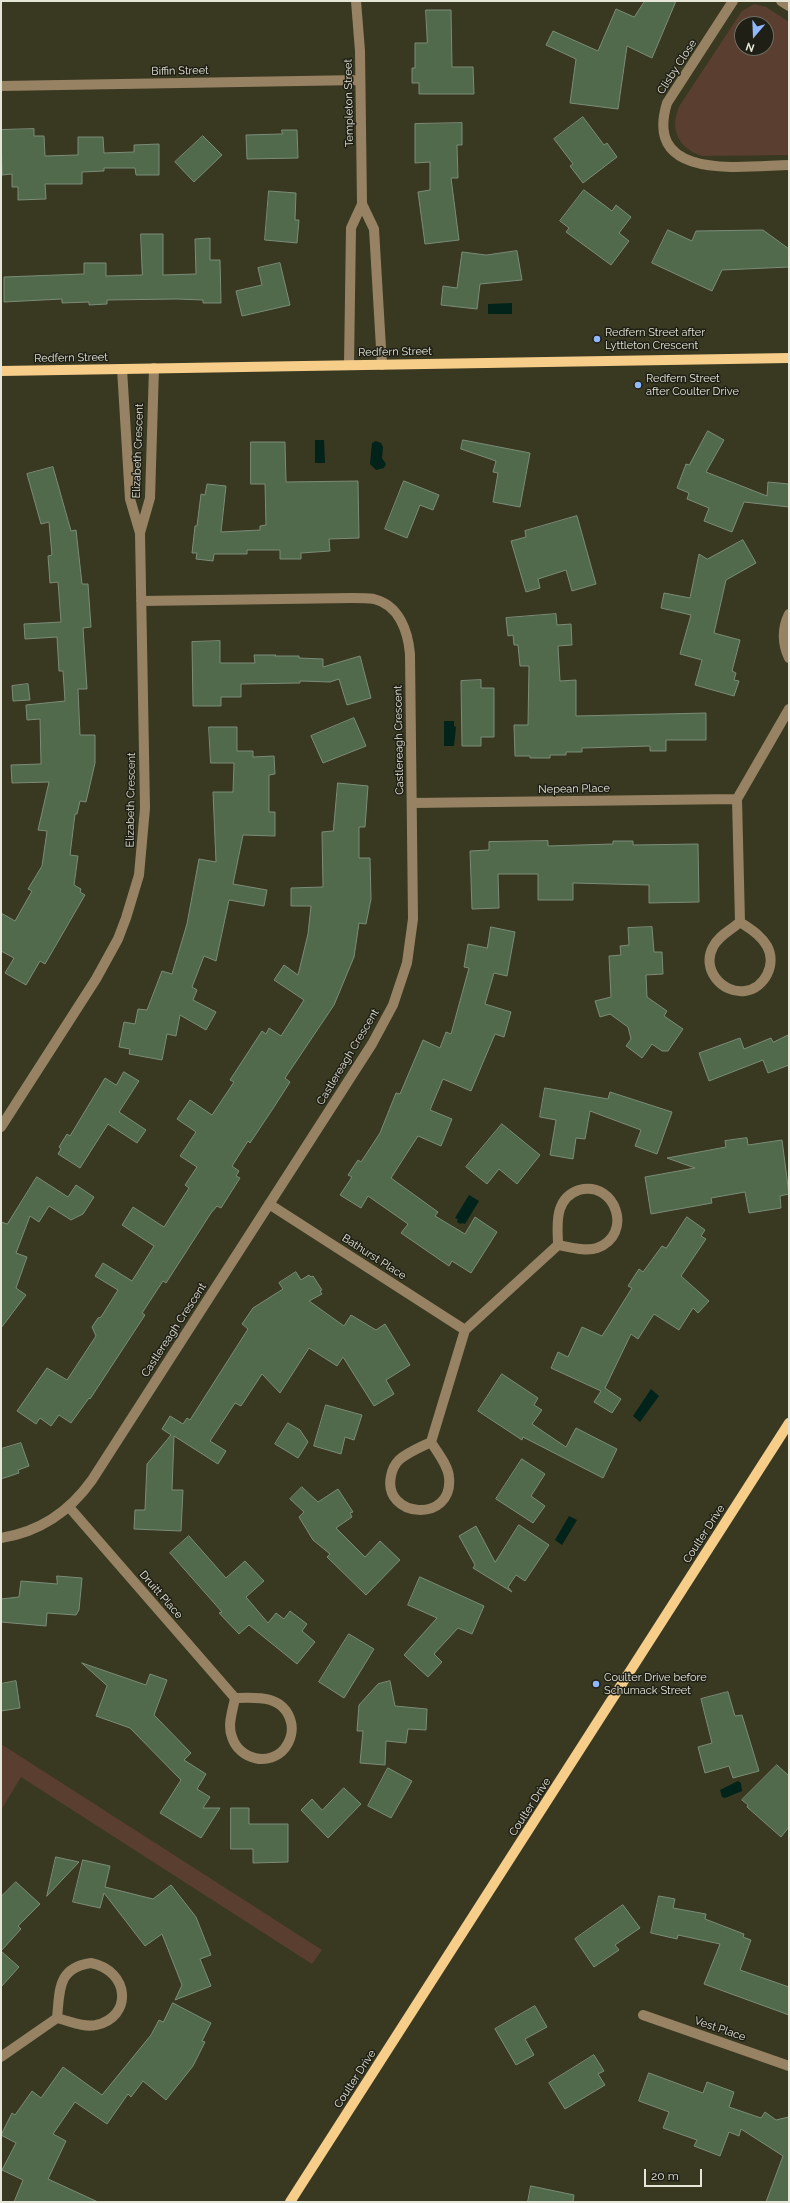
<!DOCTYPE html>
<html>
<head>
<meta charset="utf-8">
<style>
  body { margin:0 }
  #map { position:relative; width:790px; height:2203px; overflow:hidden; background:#393922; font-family:Raleway,sans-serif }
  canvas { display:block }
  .frame { position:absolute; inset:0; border:2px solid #e5e6d8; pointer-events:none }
  .north { position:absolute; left:734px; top:16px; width:40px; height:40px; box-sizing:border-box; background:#1f1f15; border:1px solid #6e6f63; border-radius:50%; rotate:199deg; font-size:11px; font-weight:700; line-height:16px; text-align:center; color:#e5e6d8 }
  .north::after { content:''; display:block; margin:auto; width:14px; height:18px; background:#91b8fd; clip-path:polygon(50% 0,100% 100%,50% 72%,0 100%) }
  .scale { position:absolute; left:644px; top:2169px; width:58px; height:18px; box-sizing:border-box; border:2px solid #e5e6d8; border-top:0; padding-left:5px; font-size:12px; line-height:14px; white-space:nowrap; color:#e5e6d8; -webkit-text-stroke:3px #1f1f15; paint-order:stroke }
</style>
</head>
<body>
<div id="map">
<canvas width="790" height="2203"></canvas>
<div class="frame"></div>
<div class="north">N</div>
<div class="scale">20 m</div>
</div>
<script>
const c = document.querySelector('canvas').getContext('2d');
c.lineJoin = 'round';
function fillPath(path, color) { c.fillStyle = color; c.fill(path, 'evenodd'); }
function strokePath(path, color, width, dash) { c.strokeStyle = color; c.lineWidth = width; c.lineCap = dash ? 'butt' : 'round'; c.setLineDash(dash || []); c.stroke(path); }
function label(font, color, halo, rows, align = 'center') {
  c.font = font + ' Raleway,sans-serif'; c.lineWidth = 3; c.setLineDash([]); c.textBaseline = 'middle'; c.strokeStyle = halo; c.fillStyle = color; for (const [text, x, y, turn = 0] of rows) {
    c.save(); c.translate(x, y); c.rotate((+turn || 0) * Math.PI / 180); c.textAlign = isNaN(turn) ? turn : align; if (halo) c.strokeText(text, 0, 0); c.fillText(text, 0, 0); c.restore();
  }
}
fillPath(new Path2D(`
  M 754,4 L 766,7 L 789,22 L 789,155 L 702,156 C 677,148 669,127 680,105 L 742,11 ZM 742,24 L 766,24 L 766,48 L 742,48 Z
  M 1,1744 L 322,1950 L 312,1964 L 21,1777 L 1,1810 Z`), '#5a3e30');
fillPath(new Path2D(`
  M 512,303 L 512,314 L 488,314 L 488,304 Z
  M 315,440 L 324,440 L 325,463 L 315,463 Z
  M 376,441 L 381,443 L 383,447 L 382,458 L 386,464 L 384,468 L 376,470 L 370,464 L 372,443 Z
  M 444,721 L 454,721 L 454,726 L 456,727 L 454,746 L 444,746 Z
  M 469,1195 L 479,1201 L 465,1224 L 462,1223 L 461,1224 L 457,1222 L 458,1219 L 455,1218 Z
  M 651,1389 L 659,1396 L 640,1422 L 633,1416 Z
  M 569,1516 L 577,1520 L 562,1545 L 555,1540 Z
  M 738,1781 L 741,1783 L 742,1791 L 725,1798 L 722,1797 L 720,1790 Z`), '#022319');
const building = new Path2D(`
  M 645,1 L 676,1 L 652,58 L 627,46 L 618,109 L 570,103 L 576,59 L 546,45 L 553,31 L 598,51 L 616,9 L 634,17 Z
  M 426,10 L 451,10 L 452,67 L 473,67 L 474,94 L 419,94 L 419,83 L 412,83 L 412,68 L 415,68 L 415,43 L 427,43 Z
  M 583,117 L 604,145 L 607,143 L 617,157 L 583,183 L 570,166 L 573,164 L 554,139 Z
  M 462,123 L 462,145 L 457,145 L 458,178 L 451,178 L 459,240 L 425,244 L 418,192 L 430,190 L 430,162 L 415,163 L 415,124 Z
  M 34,129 L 34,136 L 44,136 L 45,156 L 78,155 L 78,137 L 103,137 L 104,153 L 134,152 L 134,145 L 159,144 L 159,175 L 136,175 L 135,168 L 104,168 L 104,171 L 82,172 L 82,184 L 45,184 L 46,199 L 18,200 L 18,187 L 12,187 L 12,174 L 2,175 L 1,130 Z
  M 282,130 L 297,130 L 298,158 L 247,159 L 246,135 L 282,134 Z
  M 203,136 L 222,155 L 194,182 L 175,162 Z
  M 584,190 L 612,211 L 616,205 L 631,217 L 619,233 L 629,241 L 611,265 L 566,232 L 569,228 L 560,221 Z
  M 269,191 L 296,193 L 295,220 L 299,220 L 297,243 L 265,240 Z
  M 668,230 L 692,241 L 696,231 L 763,230 L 789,249 L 789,267 L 722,270 L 712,291 L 652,263 Z
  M 141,234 L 163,234 L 163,275 L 196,274 L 195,239 L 210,238 L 210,260 L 220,260 L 221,303 L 203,303 L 203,300 L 177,299 L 107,300 L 107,304 L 89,305 L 89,302 L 62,303 L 62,299 L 4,302 L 4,277 L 84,274 L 84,263 L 106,263 L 106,276 L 142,275 Z
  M 517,251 L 522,280 L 480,284 L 477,309 L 441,305 L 443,286 L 457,288 L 462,252 L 486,255 Z
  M 280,263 L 290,305 L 242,316 L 236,291 L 262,285 L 258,268 Z
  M 708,431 L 724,440 L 706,472 L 767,496 L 768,482 L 789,484 L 789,507 L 744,502 L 732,532 L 704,521 L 709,508 L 687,499 L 689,493 L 677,488 L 686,464 L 689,465 Z
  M 463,440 L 530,453 L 520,507 L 493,502 L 498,473 L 493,472 L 496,461 L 461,449 Z
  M 251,442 L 285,442 L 286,482 L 358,481 L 359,538 L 329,539 L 330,551 L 301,553 L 301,559 L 280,559 L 280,550 L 247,550 L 247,554 L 214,554 L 213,561 L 196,559 L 197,553 L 192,553 L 195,526 L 197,526 L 201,494 L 205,495 L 207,484 L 226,486 L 221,532 L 260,530 L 260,526 L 266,525 L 265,484 L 251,484 Z
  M 53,467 L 71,531 L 76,530 L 82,584 L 88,584 L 91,627 L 83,628 L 87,689 L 78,689 L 80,735 L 95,735 L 95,763 L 86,802 L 80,801 L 77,814 L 75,814 L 70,855 L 78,856 L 74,885 L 81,889 L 80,892 L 85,895 L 45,964 L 40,961 L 26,985 L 5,973 L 14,958 L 1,951 L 1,913 L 15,921 L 32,891 L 28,889 L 42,866 L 47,831 L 38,830 L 49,782 L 12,783 L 11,765 L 41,764 L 40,719 L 27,720 L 26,705 L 65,701 L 63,671 L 59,671 L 57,637 L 25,639 L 24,624 L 61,622 L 58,582 L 50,583 L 48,556 L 52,555 L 49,522 L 41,524 L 27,474 Z
  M 404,481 L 439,495 L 433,510 L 420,505 L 407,538 L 385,529 Z
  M 577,516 L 596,584 L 572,591 L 566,570 L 538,579 L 540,588 L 526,592 L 511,541 L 526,537 L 525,531 Z
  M 743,540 L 756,563 L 726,580 L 714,633 L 740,640 L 732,671 L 736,673 L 734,680 L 739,681 L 734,696 L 695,685 L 702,660 L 680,654 L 691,615 L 661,608 L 664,593 L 690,598 L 699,554 L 707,559 Z
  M 556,614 L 557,625 L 571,624 L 572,645 L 558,646 L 560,681 L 576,680 L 576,716 L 706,713 L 706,740 L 666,740 L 666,751 L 650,751 L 650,746 L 582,748 L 582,752 L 566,752 L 566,755 L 550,755 L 550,758 L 530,758 L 530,756 L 515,756 L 514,725 L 528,725 L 529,666 L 520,666 L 518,645 L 514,645 L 513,635 L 508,636 L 506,618 Z
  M 220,641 L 220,663 L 255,663 L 254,655 L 276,655 L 275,656 L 299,656 L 299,658 L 323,659 L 323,667 L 360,656 L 371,698 L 347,705 L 339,679 L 330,682 L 300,681 L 300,683 L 241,684 L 241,697 L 221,697 L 221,706 L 193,706 L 192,642 Z
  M 481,680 L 481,688 L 494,688 L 494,737 L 481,737 L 481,746 L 462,746 L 461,681 Z
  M 28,684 L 30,700 L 13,701 L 12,686 Z
  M 354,718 L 366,746 L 323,763 L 311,736 Z
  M 209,727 L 237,727 L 237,751 L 253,751 L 253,757 L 274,756 L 275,774 L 269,775 L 269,812 L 275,812 L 275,836 L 243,835 L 233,884 L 267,890 L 264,906 L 229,900 L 216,961 L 204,956 L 192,987 L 197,990 L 193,1000 L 216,1012 L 206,1030 L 180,1015 L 176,1036 L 167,1034 L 162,1060 L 129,1054 L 130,1049 L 119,1047 L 124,1022 L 135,1024 L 138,1009 L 147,1010 L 162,971 L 172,974 L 187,924 L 199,859 L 216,862 L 213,792 L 233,792 L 234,763 L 211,763 Z
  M 338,783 L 368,786 L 365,827 L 359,827 L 359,858 L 370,858 L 371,899 L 366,924 L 359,923 L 354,957 L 334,1005 L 285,1078 L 290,1082 L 274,1107 L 250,1143 L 248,1141 L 232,1166 L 239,1171 L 236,1176 L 240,1178 L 221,1208 L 217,1206 L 211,1213 L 166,1283 L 163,1281 L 142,1313 L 145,1315 L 90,1399 L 89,1398 L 71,1423 L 59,1415 L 51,1426 L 40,1418 L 36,1424 L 17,1411 L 47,1368 L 67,1380 L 96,1336 L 92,1327 L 98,1318 L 101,1317 L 118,1290 L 95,1276 L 103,1263 L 132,1281 L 154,1246 L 122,1225 L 133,1207 L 164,1227 L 189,1188 L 185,1185 L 197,1167 L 180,1156 L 196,1132 L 177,1119 L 190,1100 L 212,1115 L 234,1082 L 230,1080 L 262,1031 L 266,1034 L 269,1028 L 281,1036 L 304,1000 L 274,980 L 284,965 L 298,975 L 308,934 L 311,906 L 291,906 L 291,888 L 323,887 L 322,832 L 333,831 Z
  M 548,841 L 548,846 L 613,844 L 613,841 L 633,841 L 633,845 L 698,844 L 699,902 L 649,903 L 649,885 L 573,883 L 573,900 L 538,900 L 538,874 L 498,874 L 499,908 L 472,909 L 470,851 L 489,850 L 489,842 Z
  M 491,927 L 515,932 L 507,976 L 494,973 L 485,1004 L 511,1012 L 504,1037 L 495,1034 L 471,1091 L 443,1079 L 430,1110 L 452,1119 L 441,1146 L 418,1136 L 391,1178 L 438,1212 L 435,1216 L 465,1234 L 475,1217 L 497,1232 L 471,1273 L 452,1261 L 449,1266 L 401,1233 L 408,1224 L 368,1196 L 361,1208 L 340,1195 L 352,1177 L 348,1175 L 358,1160 L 361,1162 L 380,1133 L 396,1093 L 400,1094 L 423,1040 L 440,1048 L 446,1032 L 451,1034 L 469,968 L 464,967 L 468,944 L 487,948 Z
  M 652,927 L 654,952 L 662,952 L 663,974 L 646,975 L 647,997 L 667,1011 L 664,1016 L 683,1029 L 668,1051 L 662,1051 L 652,1044 L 642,1058 L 626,1046 L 631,1039 L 628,1027 L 610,1014 L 600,1017 L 595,1001 L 611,997 L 609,956 L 621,955 L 620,946 L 629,945 L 628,928 Z
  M 789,1035 L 789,1065 L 768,1073 L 763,1060 L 709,1081 L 699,1053 L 740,1038 L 744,1049 L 771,1038 L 773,1042 Z
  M 124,1072 L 139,1081 L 119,1112 L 146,1130 L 137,1143 L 108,1124 L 80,1168 L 58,1154 L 61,1149 L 59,1147 L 67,1134 L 70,1136 L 105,1078 L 116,1085 Z
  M 545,1088 L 608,1099 L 610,1092 L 672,1112 L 657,1154 L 635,1146 L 641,1130 L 590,1111 L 585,1139 L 576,1138 L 573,1159 L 550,1155 L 556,1120 L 540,1117 Z
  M 502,1124 L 540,1155 L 517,1184 L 499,1169 L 487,1184 L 466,1167 Z
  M 747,1138 L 748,1145 L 782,1140 L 789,1194 L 780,1196 L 781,1208 L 749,1213 L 745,1192 L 711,1198 L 712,1203 L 651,1214 L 645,1177 L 695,1168 L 667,1158 L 726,1147 L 725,1141 Z
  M 37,1177 L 68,1197 L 76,1185 L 94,1197 L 83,1214 L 71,1220 L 49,1206 L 39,1222 L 30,1216 L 16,1253 L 27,1257 L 16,1288 L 26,1295 L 1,1328 L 1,1222 L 7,1224 Z
  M 687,1217 L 705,1230 L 701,1236 L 706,1239 L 681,1276 L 709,1301 L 698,1313 L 693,1308 L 679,1330 L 654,1314 L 638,1339 L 631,1334 L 605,1388 L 621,1399 L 612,1413 L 594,1402 L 601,1391 L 551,1368 L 558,1352 L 568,1357 L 582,1327 L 602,1336 L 632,1288 L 628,1286 L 639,1269 L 643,1272 L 662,1246 L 666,1248 Z
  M 296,1272 L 301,1280 L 309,1275 L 311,1277 L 313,1276 L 322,1290 L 320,1291 L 322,1294 L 309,1301 L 344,1326 L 351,1315 L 376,1330 L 385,1324 L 410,1365 L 386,1380 L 394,1394 L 374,1406 L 343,1357 L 337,1366 L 309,1348 L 280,1393 L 262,1374 L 241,1406 L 235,1403 L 210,1441 L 226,1451 L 218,1464 L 174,1436 L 172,1490 L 183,1490 L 181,1531 L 134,1529 L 135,1510 L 145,1510 L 147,1464 L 171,1435 L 162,1429 L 170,1416 L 183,1424 L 187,1418 L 190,1420 L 248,1329 L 242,1324 L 253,1308 L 283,1289 L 279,1283 Z
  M 502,1374 L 538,1398 L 534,1405 L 542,1410 L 532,1424 L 566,1447 L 576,1428 L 617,1449 L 603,1478 L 523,1437 L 522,1440 L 478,1411 Z
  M 326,1405 L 362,1415 L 354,1440 L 345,1437 L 341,1454 L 314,1446 Z
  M 288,1423 L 300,1430 L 308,1442 L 298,1458 L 275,1444 Z
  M 21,1443 L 29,1466 L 18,1470 L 19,1473 L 1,1479 L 1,1449 Z
  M 522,1459 L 545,1474 L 531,1496 L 545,1506 L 533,1523 L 496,1499 Z
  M 302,1487 L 318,1502 L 338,1489 L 353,1512 L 350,1513 L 352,1517 L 336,1528 L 365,1557 L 380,1541 L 400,1560 L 366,1595 L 327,1557 L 330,1554 L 313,1540 L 299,1517 L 304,1512 L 290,1499 Z
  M 519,1525 L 549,1545 L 525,1581 L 516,1575 L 508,1587 L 512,1592 L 473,1568 L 475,1565 L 459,1536 L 476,1526 L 495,1562 Z
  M 189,1536 L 226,1578 L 245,1561 L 264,1581 L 246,1597 L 268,1623 L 276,1613 L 284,1619 L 290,1611 L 307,1624 L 302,1631 L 315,1642 L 297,1664 L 249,1625 L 239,1634 L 219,1613 L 222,1612 L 170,1553 Z
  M 57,1576 L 82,1578 L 79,1610 L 76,1615 L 47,1613 L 46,1626 L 1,1622 L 1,1599 L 19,1597 L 21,1581 L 57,1584 Z
  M 420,1577 L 484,1606 L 472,1634 L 458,1628 L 434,1654 L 442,1662 L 428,1677 L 404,1655 L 437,1618 L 408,1605 Z
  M 349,1634 L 374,1649 L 344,1698 L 319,1682 Z
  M 82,1663 L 146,1685 L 150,1674 L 167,1680 L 154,1715 L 191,1753 L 184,1760 L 206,1774 L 197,1789 L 210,1797 L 203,1808 L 220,1808 L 201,1838 L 160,1813 L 181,1780 L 130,1728 L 96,1716 L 107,1686 Z
  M 16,1681 L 20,1708 L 1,1711 L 1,1684 Z
  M 390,1681 L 395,1706 L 427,1709 L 426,1730 L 408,1729 L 406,1743 L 386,1741 L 385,1765 L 360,1763 L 363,1731 L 357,1731 L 359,1705 L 378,1684 Z
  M 728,1692 L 735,1716 L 742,1715 L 759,1771 L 733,1778 L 729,1766 L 705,1773 L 698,1747 L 712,1743 L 701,1699 Z
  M 777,1765 L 789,1776 L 789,1827 L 781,1837 L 747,1807 L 748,1805 L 742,1800 Z
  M 388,1768 L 412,1781 L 391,1818 L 368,1806 Z
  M 344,1788 L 361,1804 L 328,1838 L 301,1810 L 312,1799 L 322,1810 Z
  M 231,1808 L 249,1808 L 249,1824 L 288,1824 L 288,1862 L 253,1863 L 253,1849 L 231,1849 Z
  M 56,1857 L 79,1862 L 47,1896 Z
  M 83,1860 L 110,1866 L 105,1887 L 153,1899 L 171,1885 L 196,1917 L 211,1955 L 200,1959 L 211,1986 L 175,2000 L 182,1985 L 162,1934 L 145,1946 L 104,1893 L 100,1908 L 73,1902 Z
  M 16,1882 L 40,1904 L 18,1926 L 21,1929 L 1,1951 L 19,1967 L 1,1987 L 1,1897 Z
  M 659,1896 L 675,1899 L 673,1908 L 706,1914 L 705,1919 L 744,1934 L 743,1937 L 751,1940 L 740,1970 L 789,1987 L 789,2015 L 704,1984 L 720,1944 L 678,1935 L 677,1939 L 651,1933 Z
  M 623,1905 L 640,1928 L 615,1945 L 619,1950 L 594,1967 L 575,1939 Z
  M 173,2003 L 211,2023 L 202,2041 L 205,2042 L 193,2066 L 166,2100 L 143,2081 L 131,2097 L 128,2094 L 107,2124 L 75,2102 L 53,2134 L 66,2141 L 48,2179 L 98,2202 L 14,2202 L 23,2180 L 2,2170 L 16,2143 L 1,2135 L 12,2113 L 15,2115 L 32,2091 L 41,2098 L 63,2067 L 102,2095 L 151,2035 L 159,2020 L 163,2022 Z
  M 535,2006 L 547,2027 L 525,2039 L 534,2055 L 516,2065 L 495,2029 Z
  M 594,2055 L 604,2071 L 598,2074 L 605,2085 L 565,2109 L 549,2083 Z
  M 649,2073 L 703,2093 L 707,2082 L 734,2092 L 729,2107 L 761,2118 L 765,2112 L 776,2120 L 789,2117 L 789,2202 L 766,2202 L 783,2156 L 741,2129 L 739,2136 L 729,2132 L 720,2156 L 694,2146 L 697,2140 L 663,2128 L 669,2112 L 639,2101 Z
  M 531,2186 L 574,2195 L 573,2202 L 528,2202 Z`);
fillPath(building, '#526a4c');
strokePath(building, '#7b8c77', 1);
strokePath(new Path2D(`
  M 356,1 L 360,51 L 362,204 L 374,229 L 382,365
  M 733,1 L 667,103 C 643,182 743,166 789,165
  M 781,1 L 789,6
  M 1,86 L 360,80
  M 349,365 L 351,228 L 362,204
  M 140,533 L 150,498 L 154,368
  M 789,614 C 782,628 782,644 789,658
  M 737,799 L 789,709
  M 412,803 L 737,799 L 740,922
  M 740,922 C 750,929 761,935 767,946 C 777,964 765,988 745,991 C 722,994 701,969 713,947 C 718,936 731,930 740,922 Z
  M 1,1127 L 96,979 L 118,939 L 126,918 L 139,875 L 145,808 L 140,533 L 130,499 L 122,369
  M 269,1204 L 465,1330 L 431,1442 C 437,1452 448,1465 449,1477 C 454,1524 382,1518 391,1476 C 392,1470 395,1464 399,1460 C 408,1452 421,1447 431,1442
  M 465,1330 L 558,1245 C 558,1234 556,1220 560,1209 C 563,1200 570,1193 579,1190 C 616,1180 634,1235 597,1248 C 586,1252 570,1247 558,1245
  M 69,1507 L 235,1698
  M 1,1538 C 39,1532 70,1511 92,1480 L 372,1044 L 393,1005 L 407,963 L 413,919 L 410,654 C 408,631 399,605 374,599 C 367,598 359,598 352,598 L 141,601
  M 235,1698 C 257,1697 284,1695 291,1722 C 293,1730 291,1740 285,1748 C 270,1767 239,1760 232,1737 C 227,1725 233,1710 235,1698 Z
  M 91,1963 C 130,1971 133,2017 96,2025 C 84,2028 69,2021 57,2018 C 60,1990 57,1968 91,1963 Z
  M 643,2015 L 789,2066
  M 1,2057 L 57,2018`), '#978363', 10);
strokePath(new Path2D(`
  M 1,371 L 789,358
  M 290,2202 L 789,1423`), '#f7cd8a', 10);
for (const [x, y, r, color] of [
  [597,339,4,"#91b8fd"],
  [638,385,4,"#91b8fd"],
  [596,1684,4,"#91b8fd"]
]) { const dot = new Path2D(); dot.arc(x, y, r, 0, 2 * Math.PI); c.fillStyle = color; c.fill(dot); strokePath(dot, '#1f1f15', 1.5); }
label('11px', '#e5e6d8', '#1f1f15', [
  ["Clisby Close",677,67,-57],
  ["Biffin Street",180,71,-1],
  ["Templeton Street",349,103,-91],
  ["Redfern Street",395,352,-1],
  ["Redfern Street",71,358,-1],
  ["Elizabeth Crescent",138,451,-88],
  ["Castlereagh Crescent",399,740,-91],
  ["Nepean Place",574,789,-1],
  ["Elizabeth Crescent",131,800,-89],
  ["Castlereagh Crescent",348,1057,-59],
  ["Bathurst Place",374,1257,33],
  ["Castlereagh Crescent",174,1330,-57],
  ["Coulter Drive",704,1534,-57],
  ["Druitt Place",161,1595,49],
  ["Coulter Drive",530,1807,-57],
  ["Vest Place",720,2029,19],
  ["Coulter Drive",355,2079,-57]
]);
label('11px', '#e5e6d8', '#1f1f15', [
  ["Redfern Street after",605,333],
  ["Lyttleton Crescent",605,346],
  ["Redfern Street",646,379],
  ["after Coulter Drive",646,392],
  ["Coulter Drive before",604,1678],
  ["Schumack Street",604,1691]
], 'left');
</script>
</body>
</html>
